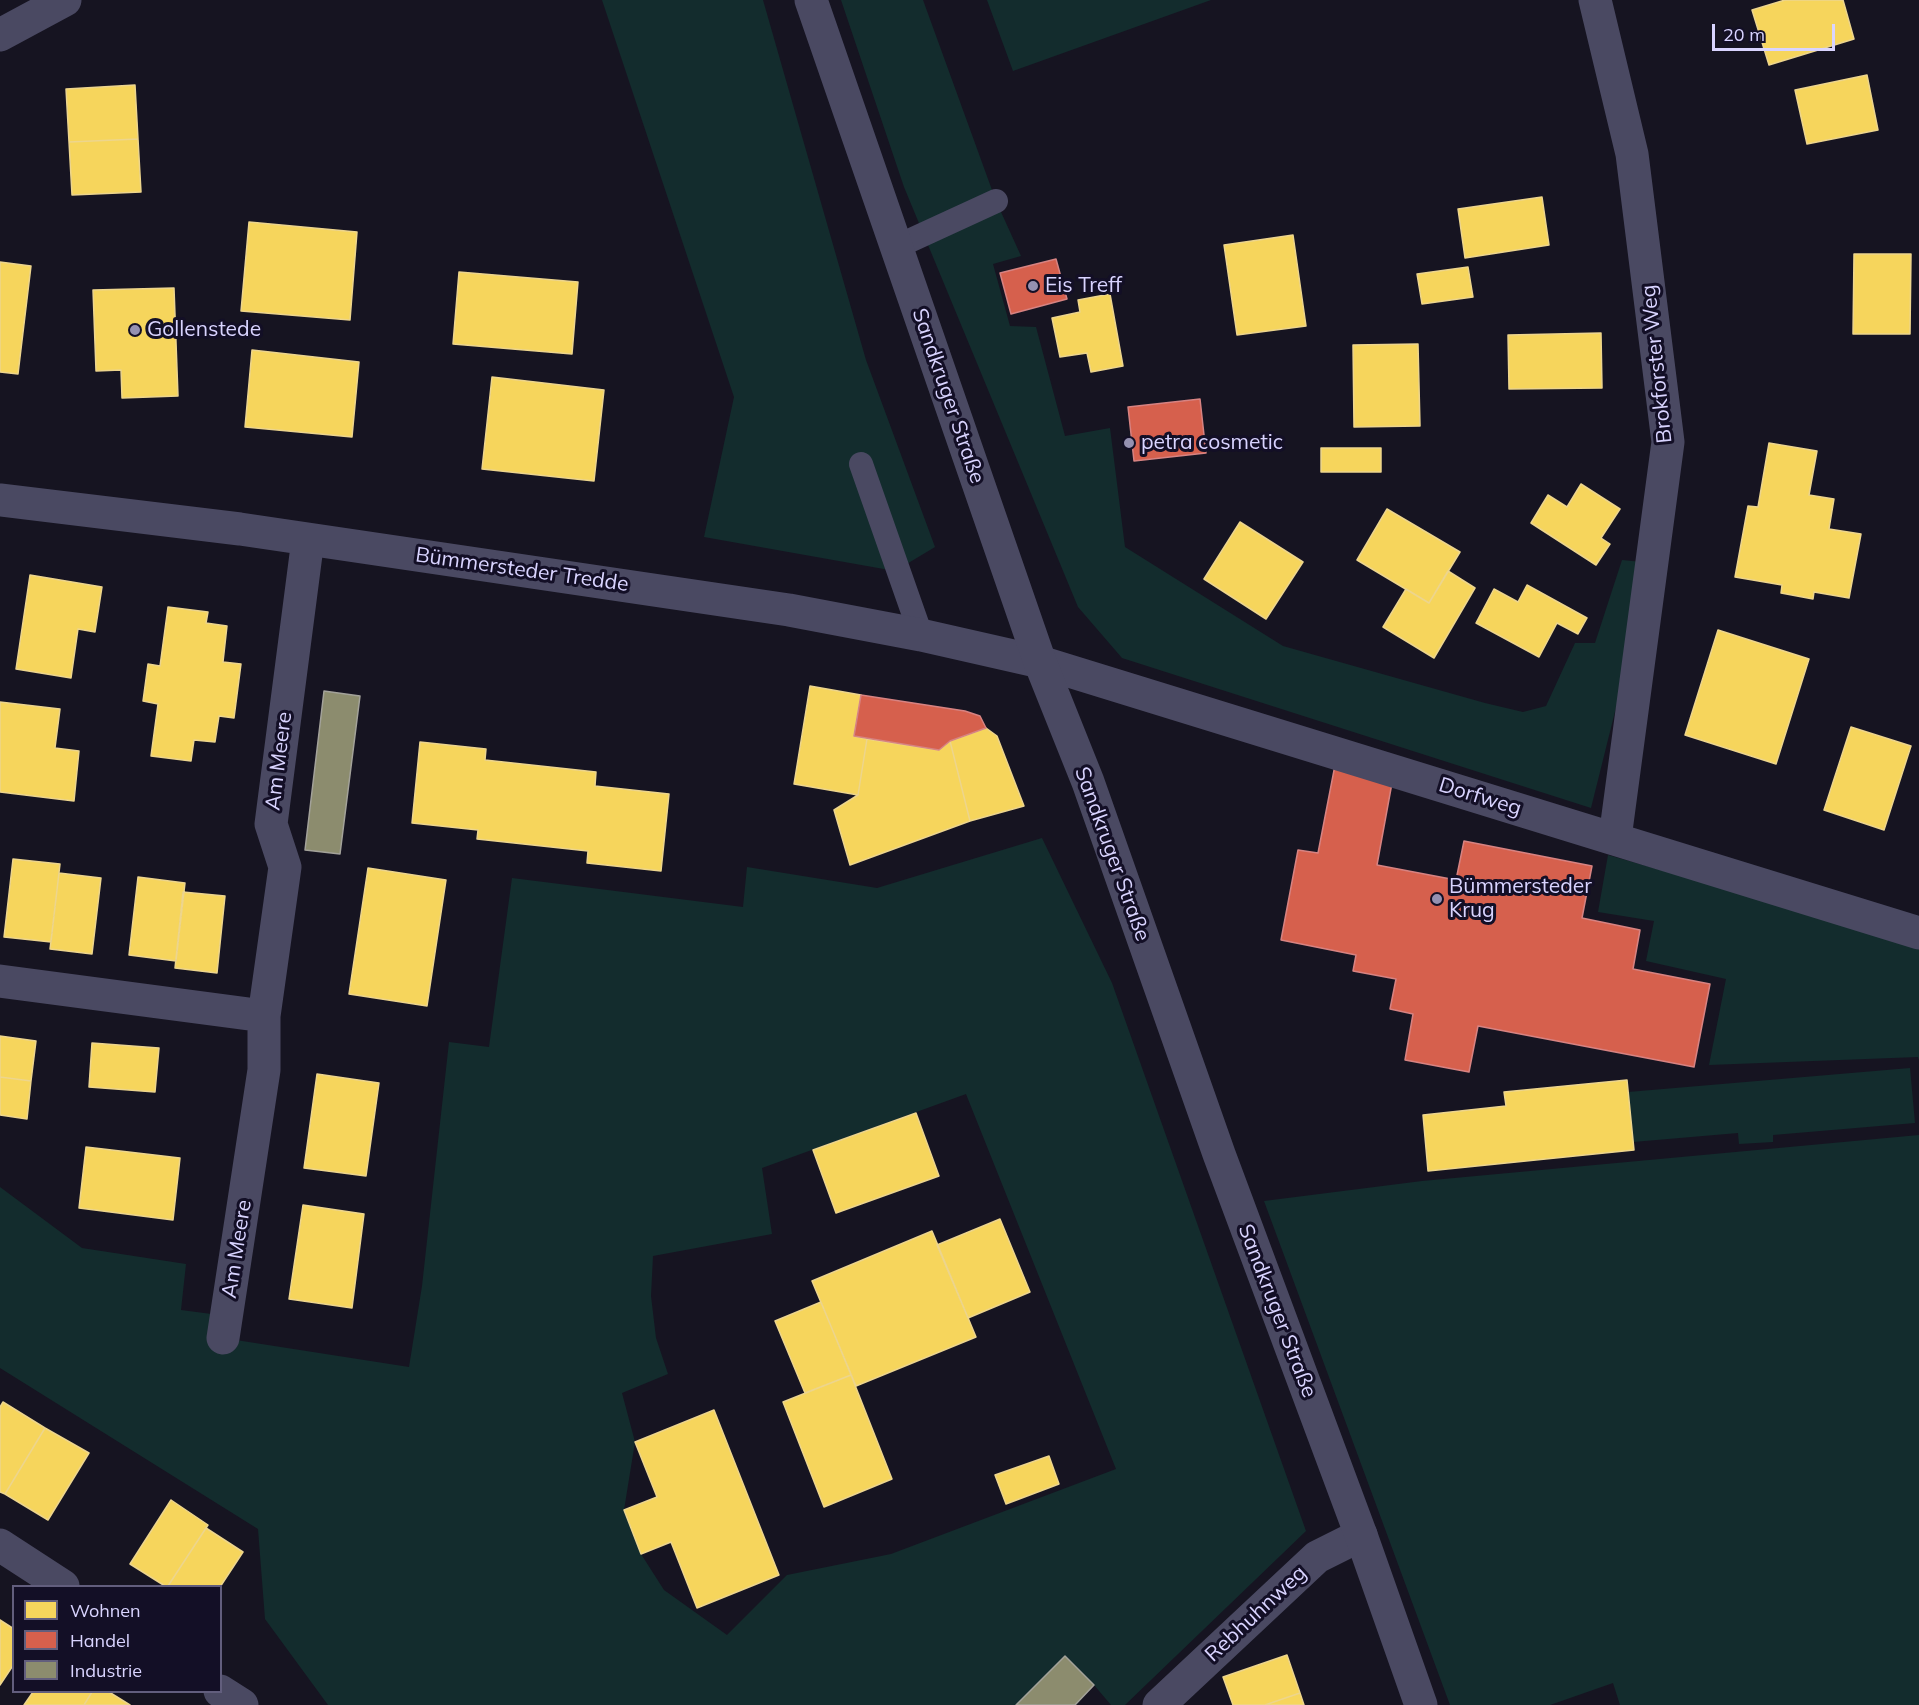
<!DOCTYPE html>
<html>
<head>
<meta charset="utf-8">
<style>
  body { margin:0 }
  #map { position:relative; width:1919px; height:1705px; overflow:hidden; background:#161421; font-family:Mulish,sans-serif }
  canvas { display:block }
  .legend { position:absolute; left:12px; top:1585px; width:210px; height:108px; box-sizing:border-box; background:#130f26; border:2px solid #625e7d; margin:0; padding:8px 10px; list-style:none; font-size:18px; color:#d9d4ff }
  .legend li { display:flex; align-items:center; gap:12px; height:30px }
  .legend b { width:30px; border:2px solid #625e7d }
  .scale { position:absolute; left:1712px; top:24px; width:123px; height:27px; box-sizing:border-box; border:3px solid #d9d4ff; border-top:0; padding-left:8px; font-size:18px; line-height:21px; white-space:nowrap; color:#d9d4ff; -webkit-text-stroke:4px #130f26; paint-order:stroke }
</style>
</head>
<body>
<div id="map">
<canvas width="1919" height="1705"></canvas>
<ul class="legend">
<li><b style="height:16px;background:#f6d55c"></b>Wohnen</li>
<li><b style="height:16px;background:#d6604d"></b>Handel</li>
<li><b style="height:16px;background:#8c8c6e"></b>Industrie</li>
</ul>
<div class="scale">20 m</div>
</div>
<script>
const c = document.querySelector('canvas').getContext('2d');
c.lineJoin = 'round';
function fillPath(path, color) { c.fillStyle = color; c.fill(path, 'evenodd'); }
function strokePath(path, color, width, dash) { c.strokeStyle = color; c.lineWidth = width; c.lineCap = dash ? 'butt' : 'round'; c.setLineDash(dash || []); c.stroke(path); }
function label(font, color, halo, rows, align = 'center') {
  c.font = font + ' Mulish,sans-serif'; c.lineWidth = 6; c.setLineDash([]); c.textBaseline = 'middle'; c.strokeStyle = halo; c.fillStyle = color; for (const [text, x, y, turn = 0] of rows) {
    c.save(); c.translate(x, y); c.rotate((+turn || 0) * Math.PI / 180); c.textAlign = isNaN(turn) ? turn : align; if (halo) c.strokeText(text, 0, 0); c.fillText(text, 0, 0); c.restore();
  }
}
fillPath(new Path2D(`
  M 602,0 L 763,0 L 866,360 L 935,547 L 895,571 L 704,537 L 734,397 Z
  M 841,0 L 923,0 L 996,201 L 1021,256 L 993,264 L 1010,326 L 1036,327 L 1065,436 L 1110,428 L 1125,547 L 1283,646 L 1485,703 L 1523,712 L 1546,706 L 1575,643 L 1595,643 L 1622,560 L 1652,563 L 1591,808 L 1122,658 L 1078,607 L 904,187 Z
  M 987,0 L 1211,0 L 1013,71 Z
  M 1042,838 L 1112,983 L 1306,1531 L 1125,1705 L 1111,1705 L 1094,1685 L 1065,1656 L 1016,1705 L 328,1705 L 265,1619 L 258,1529 L 0,1368 L 0,1187 L 82,1248 L 186,1264 L 181,1310 L 227,1316 L 223,1338 L 409,1367 L 422,1286 L 449,1042 L 489,1047 L 512,878 L 743,907 L 747,867 L 877,888 ZM 966,1094 L 1116,1469 L 891,1554 L 787,1575 L 727,1635 L 664,1590 L 641,1554 L 624,1510 L 635,1442 L 622,1393 L 668,1374 L 656,1338 L 651,1296 L 653,1256 L 772,1234 L 762,1168 Z
  M 1608,855 L 1919,943 L 1919,1060 L 1918,1057 L 1709,1065 L 1726,979 L 1646,961 L 1654,921 L 1598,912 Z
  M 1910,1068 L 1915,1123 L 1773,1135 L 1773,1142 L 1739,1144 L 1738,1133 L 1633,1142 L 1628,1092 Z
  M 1919,1135 L 1919,1705 L 1620,1705 L 1613,1683 L 1550,1705 L 1450,1705 L 1264,1201 L 1422,1181 Z`), '#132c2d');
const homes = new Path2D(`
  M 1785,0 L 1843,0 L 1854,39 L 1769,65 L 1752,10 Z
  M 1867,75 L 1878,130 L 1807,144 L 1795,90 Z
  M 135,85 L 138,139 L 69,142 L 66,89 Z
  M 138,139 L 141,192 L 72,195 L 69,142 Z
  M 1542,197 L 1549,245 L 1465,258 L 1458,209 Z
  M 249,222 L 357,232 L 350,320 L 241,311 Z
  M 1293,235 L 1306,326 L 1237,335 L 1224,245 Z
  M 1854,254 L 1911,254 L 1910,334 L 1853,334 Z
  M 0,262 L 31,266 L 18,374 L 0,372 Z
  M 1468,267 L 1473,297 L 1422,304 L 1417,274 Z
  M 459,272 L 578,282 L 572,354 L 453,344 Z
  M 174,288 L 178,396 L 122,398 L 121,370 L 96,371 L 93,290 Z
  M 1110,294 L 1123,366 L 1091,372 L 1087,353 L 1060,357 L 1052,318 L 1080,312 L 1078,300 Z
  M 1601,333 L 1602,388 L 1509,389 L 1508,335 Z
  M 1418,344 L 1420,426 L 1354,427 L 1353,345 Z
  M 252,350 L 359,362 L 352,437 L 245,427 Z
  M 492,377 L 604,390 L 594,481 L 482,469 Z
  M 1769,443 L 1817,451 L 1809,495 L 1834,499 L 1829,529 L 1861,534 L 1849,598 L 1814,592 L 1813,599 L 1781,593 L 1782,585 L 1735,577 L 1748,506 L 1758,507 Z
  M 1321,448 L 1381,448 L 1381,472 L 1321,472 Z
  M 1581,484 L 1620,509 L 1601,538 L 1610,544 L 1596,565 L 1531,523 L 1548,495 L 1567,507 Z
  M 1387,509 L 1460,552 L 1429,603 L 1357,560 Z
  M 1240,522 L 1303,562 L 1266,619 L 1204,579 Z
  M 1448,571 L 1475,588 L 1434,658 L 1383,627 L 1406,589 L 1429,603 Z
  M 30,575 L 102,587 L 95,632 L 78,629 L 71,678 L 16,669 Z
  M 1527,585 L 1587,618 L 1578,634 L 1557,623 L 1539,657 L 1476,623 L 1494,589 L 1518,602 Z
  M 168,607 L 208,612 L 206,623 L 227,626 L 223,662 L 241,664 L 234,718 L 219,716 L 215,742 L 194,740 L 191,761 L 151,756 L 158,704 L 143,701 L 148,664 L 160,666 Z
  M 1718,630 L 1809,659 L 1776,764 L 1685,735 Z
  M 810,686 L 861,695 L 854,736 L 867,739 L 858,795 L 794,784 Z
  M 0,702 L 60,709 L 55,748 L 79,751 L 74,801 L 0,792 Z
  M 1851,727 L 1911,746 L 1884,830 L 1824,810 Z
  M 986,728 L 997,736 L 1024,806 L 970,821 L 950,741 Z
  M 867,739 L 939,750 L 950,741 L 970,821 L 850,865 L 834,810 L 858,795 Z
  M 420,742 L 486,749 L 485,760 L 596,772 L 595,786 L 669,794 L 661,871 L 587,863 L 588,851 L 477,839 L 478,830 L 412,823 Z
  M 13,859 L 60,864 L 51,942 L 4,937 Z
  M 368,868 L 446,880 L 427,1006 L 349,994 Z
  M 59,873 L 101,878 L 92,954 L 50,949 Z
  M 138,877 L 185,883 L 176,961 L 129,955 Z
  M 183,892 L 225,896 L 217,973 L 175,968 Z
  M 0,1036 L 36,1041 L 31,1081 L 0,1077 Z
  M 92,1043 L 159,1048 L 155,1092 L 89,1087 Z
  M 317,1074 L 379,1083 L 366,1176 L 304,1168 Z
  M 0,1077 L 31,1081 L 27,1119 L 0,1115 Z
  M 1627,1080 L 1634,1150 L 1428,1171 L 1423,1115 L 1506,1106 L 1504,1092 Z
  M 916,1113 L 939,1176 L 836,1213 L 813,1150 Z
  M 86,1147 L 180,1158 L 173,1220 L 79,1208 Z
  M 303,1205 L 364,1214 L 352,1308 L 289,1299 Z
  M 1000,1219 L 1030,1292 L 968,1318 L 937,1245 Z
  M 932,1231 L 976,1337 L 856,1386 L 812,1281 Z
  M 821,1302 L 851,1375 L 805,1393 L 775,1321 Z
  M 851,1375 L 892,1479 L 824,1507 L 783,1402 Z
  M 3,1402 L 45,1428 L 5,1494 L 0,1492 L 0,1407 Z
  M 714,1410 L 779,1575 L 697,1608 L 671,1542 L 641,1554 L 624,1510 L 657,1497 L 635,1442 Z
  M 45,1428 L 89,1453 L 48,1520 L 5,1494 Z
  M 1049,1456 L 1059,1484 L 1006,1504 L 995,1475 Z
  M 171,1500 L 208,1525 L 168,1586 L 165,1586 L 130,1564 Z
  M 206,1528 L 243,1552 L 220,1587 L 168,1586 Z
  M 0,1620 L 14,1629 L 14,1664 L 0,1685 Z
  M 1287,1655 L 1300,1693 L 1265,1705 L 1233,1705 L 1223,1677 Z
  M 33,1692 L 92,1692 L 84,1705 L 24,1705 Z
  M 92,1692 L 109,1692 L 130,1705 L 84,1705 Z
  M 1300,1693 L 1304,1705 L 1265,1705 Z`);
fillPath(homes, '#f6d55c');
strokePath(homes, '#edd58d', 1.5);
const shops = new Path2D(`
  M 1056,259 L 1067,299 L 1011,314 L 1000,273 Z
  M 1200,399 L 1206,453 L 1134,461 L 1128,407 Z
  M 861,695 L 965,711 L 980,716 L 986,728 L 950,741 L 939,750 L 854,736 Z
  M 1336,760 L 1394,772 L 1377,865 L 1456,880 L 1464,841 L 1592,866 L 1582,918 L 1640,930 L 1633,969 L 1710,984 L 1694,1067 L 1478,1026 L 1469,1072 L 1405,1060 L 1413,1014 L 1390,1009 L 1396,979 L 1353,971 L 1356,955 L 1281,940 L 1298,850 L 1318,853 Z`);
fillPath(shops, '#d6604d');
strokePath(shops, '#d78382', 1.5);
const industry = new Path2D(`
  M 324,691 L 360,696 L 340,854 L 305,850 Z
  M 1065,1656 L 1094,1685 L 1075,1705 L 1016,1705 Z`);
fillPath(industry, '#8c8c6e');
strokePath(industry, '#a3a29a', 1.5);
strokePath(new Path2D(`
  M 896,247 L 996,201
  M 861,464 L 921,635`), '#4a4962', 24);
strokePath(new Path2D(`
  M 1595,0 L 1632,154 L 1668,442 L 1615,838
  M 0,35 L 65,0
  M 0,500 L 240,529 L 789,610 L 921,635 L 1040,662 L 1919,933
  M 0,981 L 264,1016 L 285,867 L 271,824 L 308,539
  M 223,1338 L 264,1070 L 264,1016
  M 0,1545 L 63,1586
  M 220,1691 L 242,1705
  M 1159,1705 L 1317,1557 L 1361,1535`), '#4a4962', 33);
strokePath(new Path2D(`
  M 811,0 L 1040,662 L 1088,782 L 1219,1154 L 1361,1535 L 1421,1705`), '#4a4962', 33);
for (const [x, y, r, color] of [
  [1033,286,6,"#9591b1"],
  [135,330,6,"#9591b1"],
  [1129,443,6,"#9591b1"],
  [1437,899,6,"#9591b1"]
]) { const dot = new Path2D(); dot.arc(x, y, r, 0, 2 * Math.PI); c.fillStyle = color; c.fill(dot); strokePath(dot, '#130f26', 2); }
label('21px', '#d9d4ff', '#130f26', [
  ["Eis Treff",1045,286],
  ["Gollenstede",147,330],
  ["petra cosmetic",1141,443],
  ["Bümmersteder",1449,887],
  ["Krug",1449,911]
], 'left');
label('21px', '#d9d4ff', '#130f26', [
  ["Brokforster Weg",1657,364,-96],
  ["Sandkruger Straße",948,396,71],
  ["Bümmersteder Tredde",522,570,8],
  ["Am Meere",279,761,-83],
  ["Dorfweg",1480,797,17],
  ["Sandkruger Straße",1112,854,70],
  ["Am Meere",237,1249,-81],
  ["Sandkruger Straße",1277,1311,69],
  ["Rebhuhnweg",1256,1614,-43]
]);
</script>
</body>
</html>
